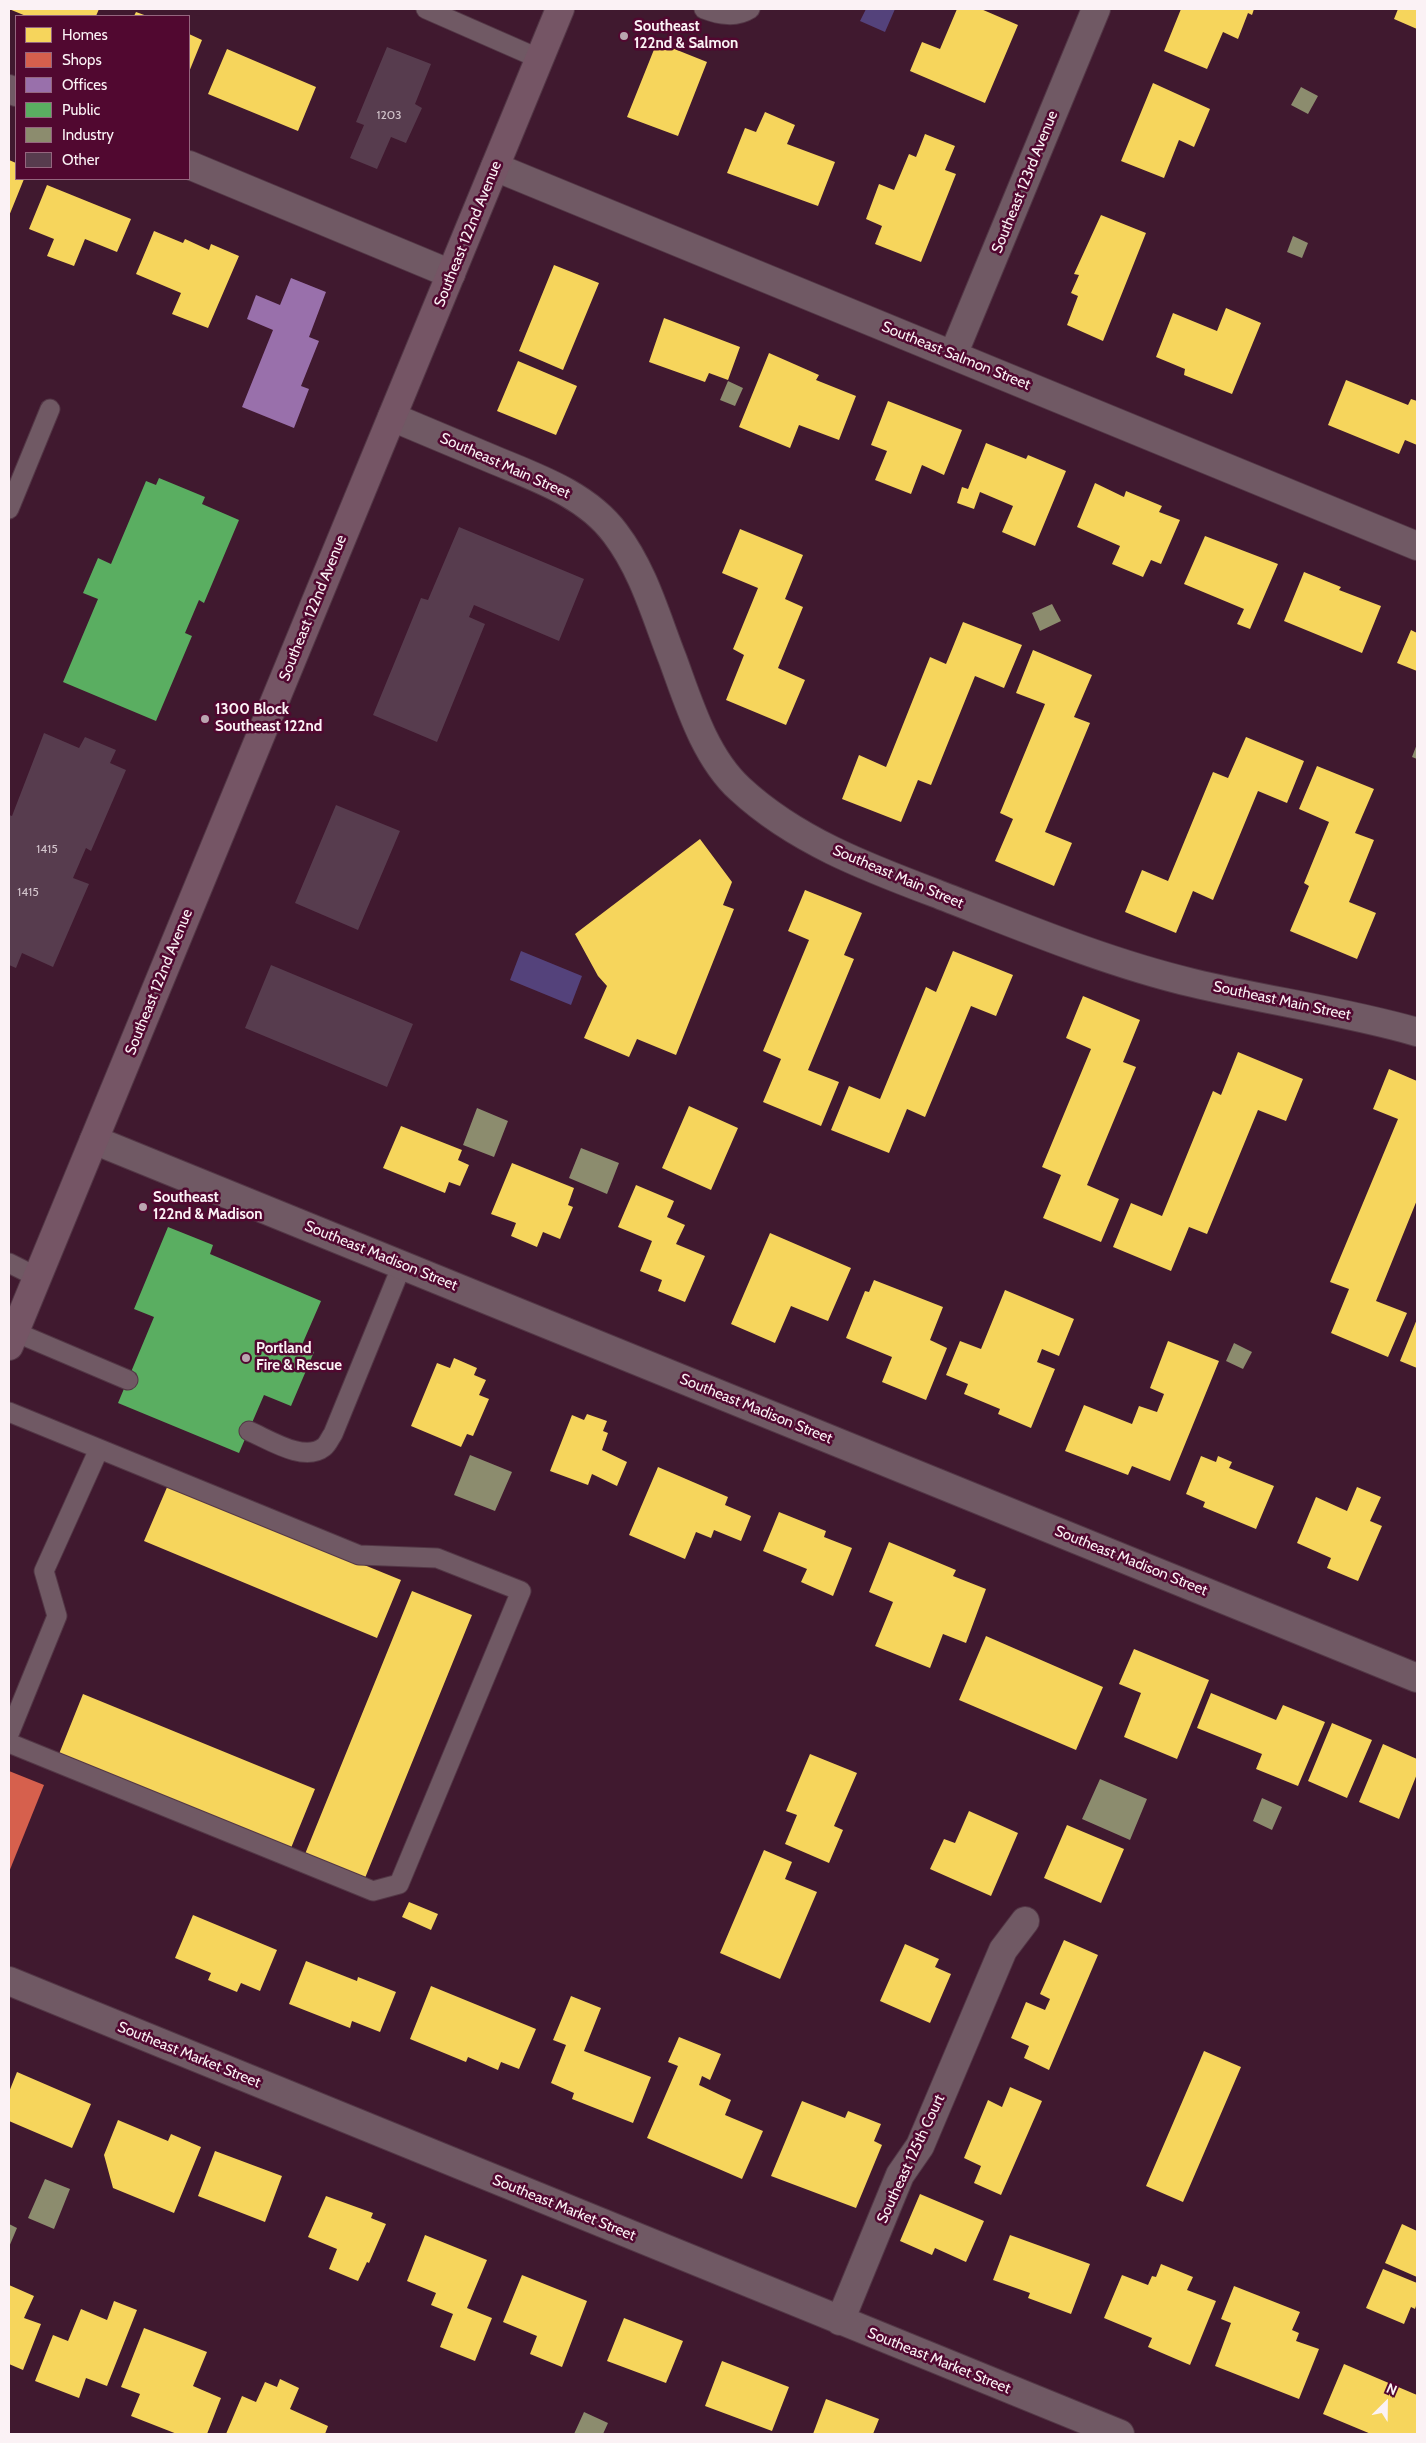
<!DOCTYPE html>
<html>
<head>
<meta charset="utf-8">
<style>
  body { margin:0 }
  #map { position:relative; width:1426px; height:2443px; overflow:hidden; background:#40192f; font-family:Cabin,sans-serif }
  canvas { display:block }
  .frame { position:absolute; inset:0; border:10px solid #fbf2f5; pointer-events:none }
  .legend { position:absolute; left:15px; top:15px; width:175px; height:165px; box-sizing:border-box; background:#510830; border:1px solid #95667f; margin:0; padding:6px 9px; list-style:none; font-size:15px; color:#fbf2f5 }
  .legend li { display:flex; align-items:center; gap:10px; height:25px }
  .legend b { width:25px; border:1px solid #95667f }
  .north { position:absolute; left:1361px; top:2378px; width:50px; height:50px; -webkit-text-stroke:4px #510830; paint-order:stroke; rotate:23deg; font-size:14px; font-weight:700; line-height:20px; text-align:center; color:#fbf2f5 }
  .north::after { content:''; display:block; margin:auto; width:18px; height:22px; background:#fbf2f5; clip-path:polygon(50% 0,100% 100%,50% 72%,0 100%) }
</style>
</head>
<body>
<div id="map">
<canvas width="1426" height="2443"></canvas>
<div class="frame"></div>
<ul class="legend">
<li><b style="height:14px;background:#f6d55c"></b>Homes</li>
<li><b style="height:14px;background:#d6604d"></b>Shops</li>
<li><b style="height:14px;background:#9970ab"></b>Offices</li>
<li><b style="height:14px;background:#5aae61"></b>Public</li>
<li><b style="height:14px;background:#8c8c6e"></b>Industry</li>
<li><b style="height:14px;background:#573c4e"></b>Other</li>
</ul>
<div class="north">N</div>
</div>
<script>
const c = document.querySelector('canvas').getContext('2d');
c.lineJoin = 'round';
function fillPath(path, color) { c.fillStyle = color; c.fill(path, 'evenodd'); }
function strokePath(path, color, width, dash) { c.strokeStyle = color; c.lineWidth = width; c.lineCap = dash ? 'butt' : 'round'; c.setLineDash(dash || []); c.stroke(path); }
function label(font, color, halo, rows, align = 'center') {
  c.font = font + ' Cabin,sans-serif'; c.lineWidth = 5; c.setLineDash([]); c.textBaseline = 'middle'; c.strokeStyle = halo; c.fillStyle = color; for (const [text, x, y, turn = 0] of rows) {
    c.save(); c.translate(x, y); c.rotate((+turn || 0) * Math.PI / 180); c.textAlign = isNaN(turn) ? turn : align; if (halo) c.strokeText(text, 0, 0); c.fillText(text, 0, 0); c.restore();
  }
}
fillPath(new Path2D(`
  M 866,9 L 895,9 L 885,32 L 860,21 Z
  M 521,951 L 582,976 L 571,1005 L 510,980 Z`), '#54427b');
fillPath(new Path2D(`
  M 9,9 L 99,9 L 96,16 L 26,16 Z
  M 957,9 L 981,9 L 1018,25 L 985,103 L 910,71 L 922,42 L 940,49 Z
  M 1181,9 L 1254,9 L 1252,15 L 1248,13 L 1238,39 L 1223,32 L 1207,69 L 1164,51 Z
  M 1398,9 L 1417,9 L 1417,29 L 1394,19 Z
  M 136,12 L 147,16 L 134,16 Z
  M 189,34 L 202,40 L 189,72 Z
  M 657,42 L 707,62 L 678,136 L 627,117 Z
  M 227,49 L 316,87 L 298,131 L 208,94 Z
  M 1153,83 L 1210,109 L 1194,147 L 1179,140 L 1164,178 L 1121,161 Z
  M 765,112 L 795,125 L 787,144 L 835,162 L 818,206 L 727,173 L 745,128 L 756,132 Z
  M 925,134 L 955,146 L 945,170 L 956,174 L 921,262 L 875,244 L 882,226 L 866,219 L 879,184 L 894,190 L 909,154 L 916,157 Z
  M 9,160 L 16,163 L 16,179 L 24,179 L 9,216 Z
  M 47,185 L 131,219 L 117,252 L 85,239 L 74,266 L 47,256 L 54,239 L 29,229 Z
  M 1101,215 L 1146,233 L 1103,341 L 1067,325 L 1078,296 L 1071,293 L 1079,275 L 1074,274 Z
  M 154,231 L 183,243 L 185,239 L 209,250 L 211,244 L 239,256 L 208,328 L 172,314 L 181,293 L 136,274 Z
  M 554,265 L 599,283 L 563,370 L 519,351 Z
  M 1226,308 L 1261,323 L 1232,394 L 1184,375 L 1185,369 L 1156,357 L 1173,313 L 1217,331 Z
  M 664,318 L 740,347 L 728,380 L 709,373 L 705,382 L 649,362 Z
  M 769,353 L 819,375 L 816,380 L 856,396 L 839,440 L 799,425 L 790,448 L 739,427 Z
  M 518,361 L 577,386 L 556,435 L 497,411 Z
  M 1346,380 L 1408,405 L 1411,399 L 1417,401 L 1417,445 L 1405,440 L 1399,454 L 1328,425 Z
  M 888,401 L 962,430 L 944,475 L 922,465 L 911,494 L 875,480 L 887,451 L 871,445 Z
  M 986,443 L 1026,459 L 1028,455 L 1066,471 L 1035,546 L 1002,532 L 1013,506 L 980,492 L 974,509 L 957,503 L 962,487 L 968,489 Z
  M 1095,483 L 1124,497 L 1126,491 L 1162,506 L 1159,512 L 1180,520 L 1161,564 L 1151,560 L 1143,577 L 1112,564 L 1120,546 L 1077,527 Z
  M 740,529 L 803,555 L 785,599 L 803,607 L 778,668 L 805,680 L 786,725 L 726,700 L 744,655 L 733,649 L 758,588 L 722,573 Z
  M 1205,536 L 1278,564 L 1250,629 L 1237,624 L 1244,609 L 1184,584 Z
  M 1304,572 L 1341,587 L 1339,590 L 1381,606 L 1362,653 L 1284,621 Z
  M 963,622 L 1022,645 L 1004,688 L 975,676 L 931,785 L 918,780 L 901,822 L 842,799 L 859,755 L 886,767 L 930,657 L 946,664 Z
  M 1411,630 L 1417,633 L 1417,671 L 1397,663 Z
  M 1033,650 L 1092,675 L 1074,717 L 1090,723 L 1045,832 L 1072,843 L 1054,886 L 995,861 L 1013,819 L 1000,813 L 1045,704 L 1016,693 Z
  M 1246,737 L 1304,761 L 1287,803 L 1258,791 L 1213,900 L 1193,891 L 1176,933 L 1125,912 L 1142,870 L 1168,881 L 1213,772 L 1228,778 Z
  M 1317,766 L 1374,789 L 1355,833 L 1374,840 L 1349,902 L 1376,913 L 1357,959 L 1290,931 L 1309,886 L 1304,883 L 1329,822 L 1299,809 Z
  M 700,839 L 732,882 L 723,905 L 734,909 L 676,1055 L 637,1039 L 629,1057 L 584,1038 L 607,986 L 598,976 L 575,934 Z
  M 805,890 L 862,913 L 844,955 L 854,959 L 808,1070 L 839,1082 L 821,1126 L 763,1102 L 781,1059 L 763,1051 L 809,940 L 788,931 Z
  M 953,951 L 1013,975 L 996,1016 L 971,1006 L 925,1117 L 907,1109 L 889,1153 L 831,1130 L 849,1086 L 880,1099 L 926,987 L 936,992 Z
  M 1083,996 L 1140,1020 L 1123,1062 L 1136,1067 L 1087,1185 L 1119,1199 L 1101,1242 L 1043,1218 L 1061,1175 L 1042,1167 L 1091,1049 L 1066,1038 Z
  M 1238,1052 L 1303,1079 L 1286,1121 L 1258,1110 L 1207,1234 L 1189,1227 L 1171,1271 L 1113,1247 L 1131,1203 L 1162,1216 L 1213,1091 L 1221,1095 Z
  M 1389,1069 L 1417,1081 L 1417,1200 L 1376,1301 L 1407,1313 L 1388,1357 L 1331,1333 L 1349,1289 L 1330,1282 L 1398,1119 L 1373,1109 Z
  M 689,1106 L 738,1128 L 711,1190 L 662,1168 Z
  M 401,1126 L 462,1150 L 458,1160 L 469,1165 L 460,1186 L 449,1182 L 445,1193 L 383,1168 Z
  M 512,1163 L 574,1188 L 568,1205 L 573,1207 L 560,1239 L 543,1232 L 537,1247 L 511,1236 L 516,1223 L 491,1214 Z
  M 636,1185 L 674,1201 L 667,1217 L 685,1225 L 676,1244 L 705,1256 L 685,1302 L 658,1291 L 662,1280 L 640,1271 L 652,1241 L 618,1227 Z
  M 770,1233 L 851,1268 L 828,1321 L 791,1306 L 775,1343 L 731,1324 Z
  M 874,1280 L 943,1307 L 930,1340 L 947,1348 L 926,1400 L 882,1382 L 892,1357 L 846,1338 L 865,1291 L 869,1292 Z
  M 1005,1290 L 1074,1319 L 1059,1356 L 1042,1349 L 1037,1362 L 1055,1369 L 1031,1428 L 998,1414 L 1000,1409 L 964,1394 L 968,1384 L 946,1375 L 960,1341 L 981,1349 Z
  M 1417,1319 L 1417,1368 L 1400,1361 Z
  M 1168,1341 L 1219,1361 L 1170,1481 L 1132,1466 L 1128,1475 L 1065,1451 L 1084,1405 L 1132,1424 L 1139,1406 L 1157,1412 L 1164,1394 L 1150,1388 Z
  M 454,1358 L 477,1368 L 474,1375 L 486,1380 L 479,1395 L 489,1399 L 473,1436 L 467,1434 L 461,1447 L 411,1426 L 437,1363 L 450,1368 Z
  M 587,1414 L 607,1421 L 603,1431 L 608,1433 L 602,1450 L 627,1462 L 617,1486 L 592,1474 L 588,1485 L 550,1471 L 572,1415 L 584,1420 Z
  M 1201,1456 L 1216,1462 L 1218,1456 L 1232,1462 L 1229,1468 L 1274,1486 L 1256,1529 L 1203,1507 L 1205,1502 L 1186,1494 Z
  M 658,1467 L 728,1497 L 725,1505 L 751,1516 L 741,1541 L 714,1530 L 711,1538 L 696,1532 L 685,1559 L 629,1535 Z
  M 168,1485 L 401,1580 L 377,1638 L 144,1541 Z
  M 1357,1487 L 1381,1497 L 1370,1521 L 1382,1526 L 1358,1581 L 1327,1568 L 1331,1558 L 1297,1543 L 1316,1497 L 1347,1511 Z
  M 779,1512 L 826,1531 L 824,1537 L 852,1548 L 833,1596 L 801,1582 L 807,1569 L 763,1551 Z
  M 889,1542 L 956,1570 L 953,1576 L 986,1589 L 966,1643 L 943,1634 L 930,1668 L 875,1646 L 893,1602 L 869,1592 Z
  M 412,1591 L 472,1615 L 365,1878 L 305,1854 Z
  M 986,1636 L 1103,1687 L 1076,1750 L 959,1700 Z
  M 1134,1649 L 1209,1680 L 1177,1759 L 1124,1737 L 1141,1693 L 1119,1684 Z
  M 1211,1693 L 1276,1720 L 1283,1705 L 1325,1722 L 1298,1786 L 1256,1769 L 1262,1754 L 1197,1728 Z
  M 83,1694 L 315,1789 L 291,1848 L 59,1754 Z
  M 1332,1723 L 1372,1740 L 1347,1798 L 1308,1781 Z
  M 1383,1744 L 1417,1759 L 1417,1774 L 1399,1819 L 1359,1802 Z
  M 810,1754 L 857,1773 L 834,1826 L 843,1830 L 829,1863 L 785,1844 L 797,1815 L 786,1811 Z
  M 969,1811 L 1018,1833 L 991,1896 L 930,1869 L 944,1839 L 955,1843 Z
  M 1067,1825 L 1124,1849 L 1101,1903 L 1044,1878 Z
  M 764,1850 L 792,1862 L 785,1879 L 817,1892 L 780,1979 L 720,1953 Z
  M 409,1902 L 438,1914 L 431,1930 L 402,1917 Z
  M 193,1915 L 277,1950 L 260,1991 L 241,1983 L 237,1992 L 208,1980 L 211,1973 L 175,1958 Z
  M 1064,1940 L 1098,1955 L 1049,2070 L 1024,2058 L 1029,2046 L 1011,2038 L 1026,2002 L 1045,2010 L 1050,1999 L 1040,1994 Z
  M 905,1944 L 939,1959 L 935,1967 L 951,1974 L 930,2023 L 880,2001 Z
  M 306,1961 L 357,1981 L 358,1977 L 396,1992 L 380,2032 L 352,2021 L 350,2028 L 289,2004 Z
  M 431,1986 L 536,2029 L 519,2069 L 501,2062 L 498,2070 L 468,2057 L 466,2062 L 410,2039 Z
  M 571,1996 L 601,2008 L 584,2051 L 651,2077 L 633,2123 L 572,2099 L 574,2093 L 551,2083 L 566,2045 L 553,2040 Z
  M 679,2037 L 721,2054 L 710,2080 L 702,2076 L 699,2085 L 731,2100 L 725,2115 L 763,2131 L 742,2179 L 647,2138 L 678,2066 L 668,2062 Z
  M 1204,2051 L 1241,2067 L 1183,2202 L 1146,2186 Z
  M 17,2072 L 91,2104 L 72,2148 L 9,2121 L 9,2092 Z
  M 1010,2087 L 1042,2101 L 1001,2195 L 974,2183 L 981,2166 L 964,2158 L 988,2100 L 1002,2107 Z
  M 802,2101 L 845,2118 L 848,2111 L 881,2124 L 874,2141 L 882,2145 L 856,2208 L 771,2176 Z
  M 118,2120 L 168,2141 L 171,2134 L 201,2147 L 174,2213 L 113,2188 L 104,2155 Z
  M 215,2151 L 282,2176 L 265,2222 L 198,2196 Z
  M 920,2194 L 984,2221 L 966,2262 L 935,2248 L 932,2255 L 900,2241 Z
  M 326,2196 L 373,2213 L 371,2218 L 386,2224 L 369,2263 L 367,2262 L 358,2281 L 329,2269 L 337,2249 L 308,2237 Z
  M 1402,2224 L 1417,2231 L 1417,2277 L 1385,2263 Z
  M 425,2235 L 487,2260 L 467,2308 L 492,2318 L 475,2361 L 440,2347 L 453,2314 L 431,2305 L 436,2293 L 407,2281 Z
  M 1010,2235 L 1090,2264 L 1071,2314 L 1028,2298 L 1030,2293 L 993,2280 Z
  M 1161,2264 L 1193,2277 L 1187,2290 L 1216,2301 L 1190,2365 L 1148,2347 L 1152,2338 L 1104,2318 L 1122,2275 L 1148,2285 L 1152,2276 L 1156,2277 Z
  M 1383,2269 L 1417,2283 L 1417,2303 L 1415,2309 L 1411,2307 L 1404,2324 L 1366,2308 Z
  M 522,2275 L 587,2301 L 562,2367 L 530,2354 L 537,2336 L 503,2322 Z
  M 9,2285 L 34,2296 L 24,2318 L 41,2324 L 23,2370 L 9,2364 Z
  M 1234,2286 L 1300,2312 L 1292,2330 L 1299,2333 L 1296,2341 L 1319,2349 L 1299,2399 L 1215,2366 L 1231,2323 L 1221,2319 Z
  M 114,2301 L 137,2310 L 107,2386 L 86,2378 L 79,2398 L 35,2381 L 53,2335 L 68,2341 L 81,2309 L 107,2320 Z
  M 624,2318 L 683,2341 L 666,2383 L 607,2361 Z
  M 144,2328 L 207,2352 L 193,2386 L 221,2398 L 207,2434 L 177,2434 L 131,2416 L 140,2394 L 121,2387 Z
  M 722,2361 L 789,2387 L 772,2431 L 705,2406 Z
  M 1344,2364 L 1417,2395 L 1417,2434 L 1371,2434 L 1323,2414 Z
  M 280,2379 L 299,2388 L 290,2409 L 328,2426 L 325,2434 L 226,2434 L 242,2396 L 256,2402 L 265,2382 L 277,2387 Z
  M 826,2399 L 879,2419 L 873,2434 L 813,2434 Z`), '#f6d55c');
fillPath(new Path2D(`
  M 9,1771 L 44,1785 L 9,1872 Z`), '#d6604d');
fillPath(new Path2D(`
  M 291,278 L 326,292 L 309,337 L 319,341 L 301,386 L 309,389 L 294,428 L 242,407 L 273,330 L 247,319 L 256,295 L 280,305 Z`), '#9970ab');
fillPath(new Path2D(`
  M 159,478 L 205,497 L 202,504 L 239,520 L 204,603 L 199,600 L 185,633 L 192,636 L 156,721 L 63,682 L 98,599 L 83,593 L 98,558 L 111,564 L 146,481 L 156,485 Z
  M 168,1227 L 213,1245 L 210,1254 L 321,1301 L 301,1347 L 314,1352 L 291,1406 L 264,1395 L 239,1453 L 118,1403 L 154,1317 L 134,1309 Z`), '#5aae61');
fillPath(new Path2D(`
  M 1301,87 L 1318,96 L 1308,114 L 1291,105 Z
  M 1293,236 L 1308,243 L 1302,258 L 1287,252 Z
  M 728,381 L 743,388 L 735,406 L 720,400 Z
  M 1052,604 L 1061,621 L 1040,631 L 1032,613 Z
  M 1417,744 L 1417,759 L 1412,757 Z
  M 477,1108 L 508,1121 L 494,1157 L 463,1145 Z
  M 581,1148 L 619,1163 L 607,1194 L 569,1178 Z
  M 1234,1343 L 1252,1352 L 1243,1369 L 1226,1361 Z
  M 470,1455 L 512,1472 L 495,1511 L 454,1495 Z
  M 1100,1779 L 1147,1799 L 1130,1840 L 1082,1819 Z
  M 1262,1798 L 1282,1807 L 1272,1830 L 1253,1821 Z
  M 45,2179 L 70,2189 L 54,2229 L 28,2218 Z
  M 9,2224 L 17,2228 L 9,2247 Z
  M 584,2412 L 608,2423 L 603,2434 L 574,2434 Z`), '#8c8c6e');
fillPath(new Path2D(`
  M 387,47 L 431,64 L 415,104 L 422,108 L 406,143 L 391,137 L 377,169 L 350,158 L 364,125 L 356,122 Z
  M 459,527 L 584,579 L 559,641 L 474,605 L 469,617 L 485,624 L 437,742 L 373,715 L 421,598 L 428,600 Z
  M 44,733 L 79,748 L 85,737 L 116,750 L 110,763 L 126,770 L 91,851 L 86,848 L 73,878 L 89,884 L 53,967 L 22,953 L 16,968 L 9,965 L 9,815 L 12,816 Z
  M 336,805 L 400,831 L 358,930 L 295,903 Z
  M 271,965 L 413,1024 L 387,1087 L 245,1028 Z`), '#573c4e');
const lane = new Path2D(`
  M 426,9 L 540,59
  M 704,9 C 720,15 736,18 750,9
  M 9,509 L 50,409
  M 9,1263 L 37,1277
  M 15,1332 L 128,1380
  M 9,1412 L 359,1555 L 437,1558 L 521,1591 L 399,1884 L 373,1891 L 9,1743
  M 249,1431 C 268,1439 304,1463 324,1447 C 328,1444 330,1438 333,1434 L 402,1265
  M 9,1734 L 57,1616 L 44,1571 L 99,1449`);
const street = new Path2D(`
  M 9,89 L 16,92
  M 189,165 L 451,274
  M 495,167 L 1417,546
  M 953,355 L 1096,9
  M 392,417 C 425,431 458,445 492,459 C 535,477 586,494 615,533 C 644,571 656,617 673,660 C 689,704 705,757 740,789 C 795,840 866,867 935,893 C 1020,926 1105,962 1193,983 C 1268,1001 1344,1011 1417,1032
  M 94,1140 L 1417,1678
  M 9,1981 L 1120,2434
  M 840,2321 L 900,2175 L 920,2146 L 1003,1950 L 1025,1921`);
const primary = new Path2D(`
  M 9,1346 L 560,9`);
strokePath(lane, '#533746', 21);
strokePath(street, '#533746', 30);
strokePath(primary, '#533746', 30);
strokePath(lane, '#705964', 19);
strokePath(street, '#705964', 28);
strokePath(primary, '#755565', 28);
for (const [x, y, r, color] of [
  [624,36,5,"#baa6b0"],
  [205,719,5,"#baa6b0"],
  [143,1207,5,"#baa6b0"],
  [246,1358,5,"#baa6b0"]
]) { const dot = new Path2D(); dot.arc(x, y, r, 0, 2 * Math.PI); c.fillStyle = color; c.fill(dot); strokePath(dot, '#510830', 2); }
label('12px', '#d2c4cb', null, [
  ["1203",389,115],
  ["1415",47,849],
  ["1415",28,892]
]);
label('bold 15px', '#fbf2f5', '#510830', [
  ["Southeast",634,27],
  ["122nd & Salmon",634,44],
  ["1300 Block",215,710],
  ["Southeast 122nd",215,727],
  ["Southeast",153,1198],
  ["122nd & Madison",153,1215],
  ["Portland",256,1349],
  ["Fire & Rescue",256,1366]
], 'left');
label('15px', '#fbf2f5', '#510830', [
  ["Southeast 123rd Avenue",1025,182,-68],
  ["Southeast 122nd Avenue",468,234,-68],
  ["Southeast Salmon Street",956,356,22],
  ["Southeast Main Street",505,466,24],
  ["Southeast 122nd Avenue",313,608,-68],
  ["Southeast Main Street",898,877,23],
  ["Southeast 122nd Avenue",159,982,-68],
  ["Southeast Main Street",1282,1001,12],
  ["Southeast Madison Street",381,1256,22],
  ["Southeast Madison Street",756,1409,22],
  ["Southeast Madison Street",1131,1561,22],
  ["Southeast Market Street",189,2055,22],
  ["Southeast 125th Court",911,2159,-65],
  ["Southeast Market Street",564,2208,22],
  ["Southeast Market Street",939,2361,22]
]);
</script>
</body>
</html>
